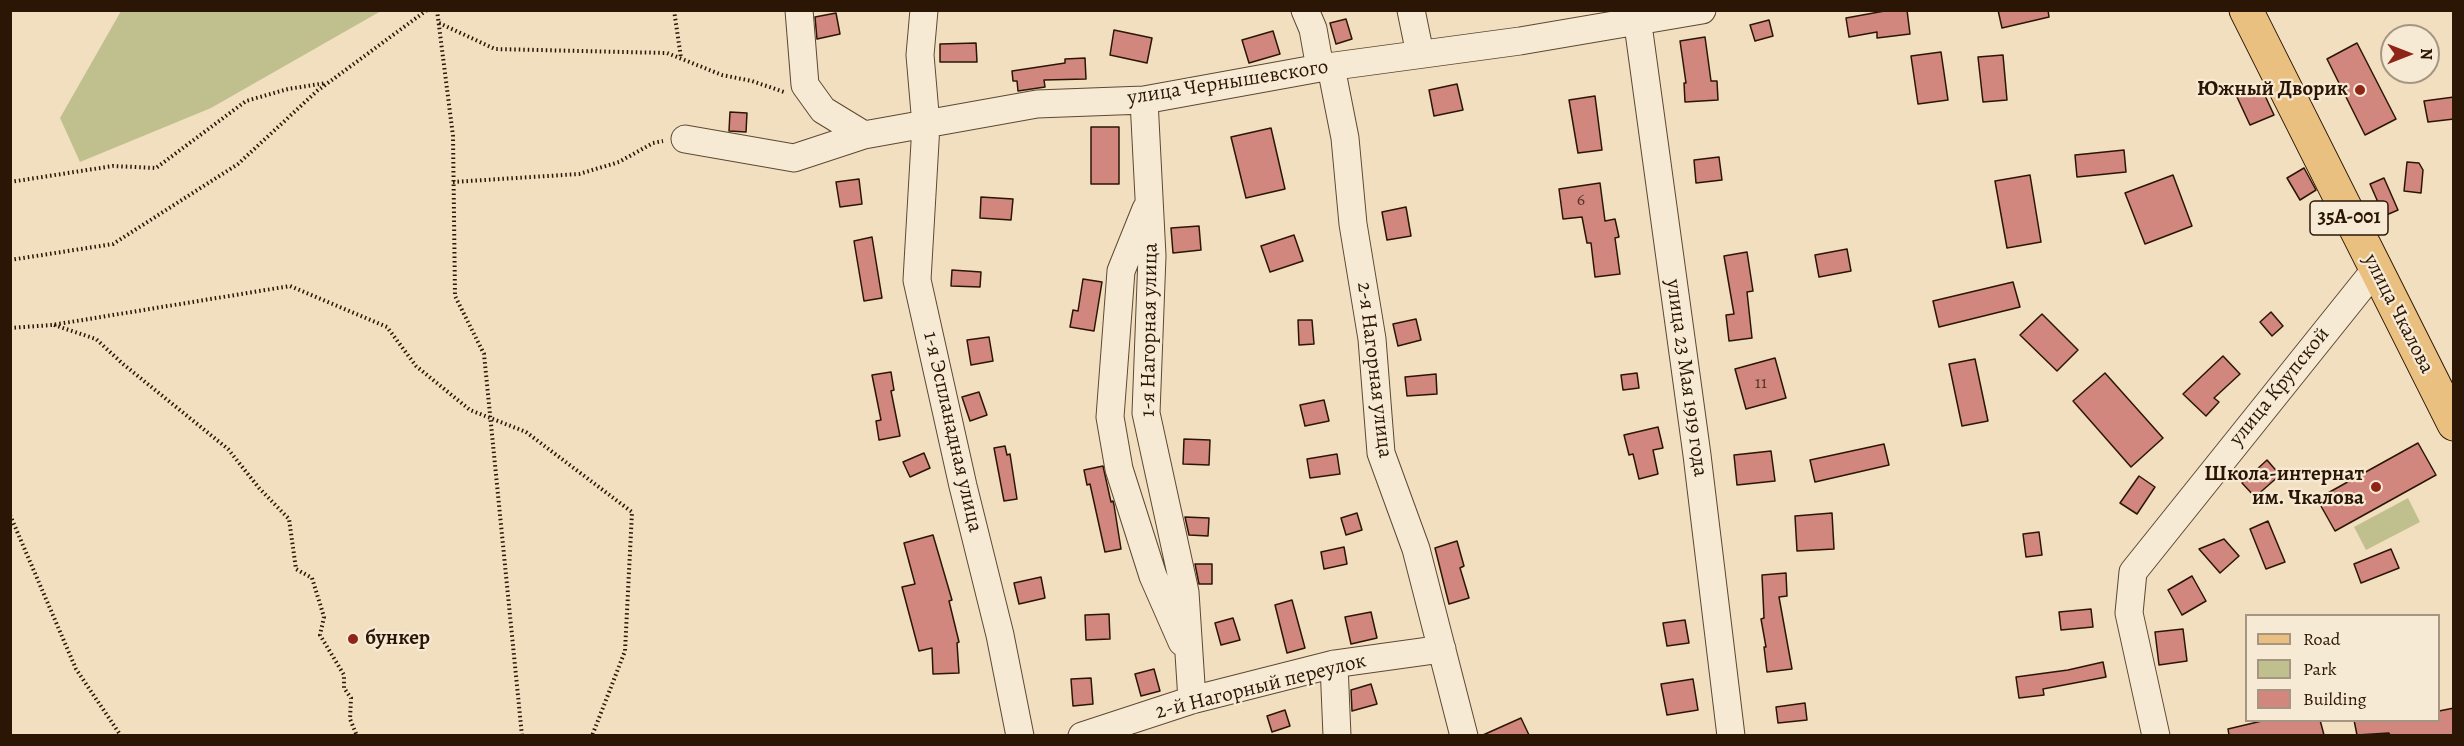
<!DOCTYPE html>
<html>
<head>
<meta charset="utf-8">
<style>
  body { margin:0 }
  #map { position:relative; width:2464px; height:746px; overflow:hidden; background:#f2dfbf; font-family:Alegreya,serif }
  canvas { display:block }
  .frame { position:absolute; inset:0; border:12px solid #2b1606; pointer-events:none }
  .legend { position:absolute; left:2245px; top:614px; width:195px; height:108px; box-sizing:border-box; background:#f7ead5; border:2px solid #a59582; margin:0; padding:8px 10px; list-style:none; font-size:18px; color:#2b1606 }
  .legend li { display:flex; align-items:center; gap:12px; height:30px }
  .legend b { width:30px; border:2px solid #a59582 }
  .north { position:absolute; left:2380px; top:24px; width:60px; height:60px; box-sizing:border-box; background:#f7ead5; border:2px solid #a59582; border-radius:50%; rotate:90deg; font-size:16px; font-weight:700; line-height:24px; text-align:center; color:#2b1606 }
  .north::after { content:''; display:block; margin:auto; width:21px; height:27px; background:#8f2418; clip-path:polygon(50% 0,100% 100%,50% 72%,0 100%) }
</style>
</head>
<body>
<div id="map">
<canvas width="2464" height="746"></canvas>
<div class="frame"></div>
<ul class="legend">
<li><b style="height:8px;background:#e9c080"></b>Road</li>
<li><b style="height:16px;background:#c0c08e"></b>Park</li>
<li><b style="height:16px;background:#d1867e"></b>Building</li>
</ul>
<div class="north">N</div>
</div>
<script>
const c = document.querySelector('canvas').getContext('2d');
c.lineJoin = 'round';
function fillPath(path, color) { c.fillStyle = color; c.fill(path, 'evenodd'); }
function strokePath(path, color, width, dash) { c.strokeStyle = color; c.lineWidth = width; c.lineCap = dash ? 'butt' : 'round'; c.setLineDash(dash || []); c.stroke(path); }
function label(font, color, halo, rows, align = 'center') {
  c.font = font + ' Alegreya,serif'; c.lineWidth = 4.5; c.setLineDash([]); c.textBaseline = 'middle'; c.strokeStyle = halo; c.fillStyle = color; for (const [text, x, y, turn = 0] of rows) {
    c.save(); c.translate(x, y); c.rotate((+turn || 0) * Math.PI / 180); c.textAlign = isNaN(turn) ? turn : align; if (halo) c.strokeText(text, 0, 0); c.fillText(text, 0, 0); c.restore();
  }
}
fillPath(new Path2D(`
  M 121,11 L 121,10 L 381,11 L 211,108 L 80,162 L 60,118 Z
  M 2408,498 L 2420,522 L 2366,550 L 2354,527 Z`), '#c0c08e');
const building = new Path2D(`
  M 1890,10 L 1907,10 L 1910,34 L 1877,38 L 1877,32 L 1849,37 L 1846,18 Z
  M 1998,10 L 2048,10 L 2049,17 L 2002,28 Z
  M 836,13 L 840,34 L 817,39 L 815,17 Z
  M 1346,19 L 1352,39 L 1336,44 L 1330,23 Z
  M 1769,20 L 1773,36 L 1755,41 L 1750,25 Z
  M 1114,30 L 1152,38 L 1147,63 L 1110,55 Z
  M 1273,31 L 1280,54 L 1249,63 L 1242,40 Z
  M 1705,37 L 1711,81 L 1717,81 L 1718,100 L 1685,102 L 1684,83 L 1686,83 L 1680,41 Z
  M 976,43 L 977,62 L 940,62 L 940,44 Z
  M 2357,43 L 2396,119 L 2365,135 L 2327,59 Z
  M 1941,52 L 1948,100 L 1918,104 L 1911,56 Z
  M 2003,55 L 2007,100 L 1983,102 L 1978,57 Z
  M 1085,58 L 1086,79 L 1044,80 L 1045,87 L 1018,91 L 1017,81 L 1013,81 L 1012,71 L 1065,63 L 1065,59 Z
  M 1457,84 L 1463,110 L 1434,116 L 1429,90 Z
  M 2261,87 L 2274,115 L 2250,125 L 2237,97 Z
  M 1595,96 L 1602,150 L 1578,153 L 1569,100 Z
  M 2454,97 L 2454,119 L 2428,122 L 2424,101 Z
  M 730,112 L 747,113 L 746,132 L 729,131 Z
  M 1091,127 L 1119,127 L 1119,184 L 1091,184 Z
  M 1271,128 L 1285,189 L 1246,198 L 1231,137 Z
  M 2124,150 L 2126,172 L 2077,177 L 2075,155 Z
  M 1719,157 L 1722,180 L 1696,183 L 1694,160 Z
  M 2407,162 L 2419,163 L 2423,170 L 2421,193 L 2404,191 Z
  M 2304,168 L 2316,190 L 2300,200 L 2287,178 Z
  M 2030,175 L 2041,242 L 2007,248 L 1995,181 Z
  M 2173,175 L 2192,226 L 2145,244 L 2125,193 Z
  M 2384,178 L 2398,210 L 2384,216 L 2370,184 Z
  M 859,179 L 862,204 L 840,207 L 836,182 Z
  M 1600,183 L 1605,221 L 1615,219 L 1619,237 L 1615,238 L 1620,274 L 1595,277 L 1591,243 L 1587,243 L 1582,217 L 1563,219 L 1559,189 Z
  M 981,197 L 1013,199 L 1011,220 L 980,218 Z
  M 1406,207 L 1411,236 L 1387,240 L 1382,212 Z
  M 1199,226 L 1201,250 L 1173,253 L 1171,228 Z
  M 1294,235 L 1303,261 L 1270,272 L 1261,246 Z
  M 872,237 L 882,298 L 864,301 L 854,241 Z
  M 1847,249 L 1851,271 L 1819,277 L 1815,255 Z
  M 1747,252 L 1753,291 L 1747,292 L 1752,338 L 1729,341 L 1726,315 L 1734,314 L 1724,256 Z
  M 952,270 L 981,272 L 980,287 L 951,286 Z
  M 1083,279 L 1102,282 L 1094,331 L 1070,327 L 1073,310 L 1078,311 Z
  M 2013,282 L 2020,307 L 1939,327 L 1933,301 Z
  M 2271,312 L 2283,326 L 2272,336 L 2260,322 Z
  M 2042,314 L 2078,350 L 2057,371 L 2020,335 Z
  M 1416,319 L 1421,340 L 1398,346 L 1393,324 Z
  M 1298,320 L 1312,320 L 1314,344 L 1299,345 Z
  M 989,337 L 993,361 L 971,365 L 967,340 Z
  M 2223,356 L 2240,374 L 2214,398 L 2219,402 L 2206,416 L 2183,394 Z
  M 1775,358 L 1786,398 L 1746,409 L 1735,369 Z
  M 1975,359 L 1988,421 L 1962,426 L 1949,364 Z
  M 891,372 L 894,390 L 891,391 L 900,436 L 879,440 L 876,421 L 881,420 L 872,375 Z
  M 1637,373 L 1639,388 L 1623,390 L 1621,375 Z
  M 2105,373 L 2163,438 L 2131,467 L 2073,401 Z
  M 1436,374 L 1437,394 L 1407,396 L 1405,377 Z
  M 979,392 L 987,415 L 970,421 L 962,397 Z
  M 1324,400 L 1329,421 L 1305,426 L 1300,405 Z
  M 1658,427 L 1663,448 L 1653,450 L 1658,474 L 1639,479 L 1633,454 L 1629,455 L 1624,435 Z
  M 1184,439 L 1210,440 L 1209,465 L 1183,464 Z
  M 2418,443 L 2436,475 L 2335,531 L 2317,499 Z
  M 1884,444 L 1889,465 L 1815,482 L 1810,460 Z
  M 1005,446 L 1007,455 L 1010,454 L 1017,499 L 1004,501 L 994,448 Z
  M 1771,451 L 1775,481 L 1737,485 L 1734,455 Z
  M 924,453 L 930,468 L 910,477 L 903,462 Z
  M 1337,454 L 1340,474 L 1310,478 L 1307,459 Z
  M 2267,460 L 2280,475 L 2255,497 L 2242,483 Z
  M 1103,466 L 1111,502 L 1113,501 L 1114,505 L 1121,549 L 1105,552 L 1090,484 L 1087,485 L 1084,470 Z
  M 2139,476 L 2155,487 L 2137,514 L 2120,503 Z
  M 1357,513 L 1362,530 L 1346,535 L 1341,518 Z
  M 1832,513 L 1834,549 L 1797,551 L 1795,516 Z
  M 1185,517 L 1209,518 L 1208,536 L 1189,535 Z
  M 2268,521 L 2285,562 L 2266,569 L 2250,529 Z
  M 2039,532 L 2042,555 L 2026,557 L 2023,534 Z
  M 933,535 L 952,600 L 949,601 L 959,642 L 957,643 L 959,673 L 933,674 L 932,648 L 919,651 L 902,587 L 915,584 L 904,543 Z
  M 2224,539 L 2239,556 L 2220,573 L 2199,549 Z
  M 1457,541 L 1464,566 L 1460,568 L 1469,598 L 1449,604 L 1435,548 Z
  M 1344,547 L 1347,564 L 1324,569 L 1321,552 Z
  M 2391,549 L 2399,568 L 2361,583 L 2354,564 Z
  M 1195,564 L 1212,564 L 1212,584 L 1199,584 Z
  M 1786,573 L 1787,596 L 1779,597 L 1792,669 L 1767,672 L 1764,647 L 1766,647 L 1761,619 L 1764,618 L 1762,575 Z
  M 2192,576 L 2206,601 L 2182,615 L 2168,590 Z
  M 1041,577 L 1045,598 L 1019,604 L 1014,583 Z
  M 1292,600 L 1305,648 L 1287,653 L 1275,605 Z
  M 2091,609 L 2093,627 L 2061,630 L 2059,612 Z
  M 1371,612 L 1377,638 L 1351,644 L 1345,617 Z
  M 1109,614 L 1110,639 L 1086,640 L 1085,615 Z
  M 1233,618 L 1240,640 L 1221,645 L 1215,623 Z
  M 1685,620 L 1689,643 L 1667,646 L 1663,623 Z
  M 2183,629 L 2187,661 L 2159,665 L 2155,632 Z
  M 2103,662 L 2106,677 L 2043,689 L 2044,695 L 2019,698 L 2016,677 L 2068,670 Z
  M 1154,669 L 1160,691 L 1141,696 L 1135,674 Z
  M 1091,678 L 1093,704 L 1073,706 L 1071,679 Z
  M 1693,679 L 1698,710 L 1667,715 L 1661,684 Z
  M 1371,684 L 1377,704 L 1352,711 L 1351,690 Z
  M 1805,703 L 1807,720 L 1778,723 L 1776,707 Z
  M 2454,708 L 2454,735 L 2390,735 L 2389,733 L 2357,735 L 2354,720 L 2439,720 L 2439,711 Z
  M 1285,710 L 1290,726 L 1272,732 L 1267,716 Z
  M 1521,718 L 1529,735 L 1483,735 Z
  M 2266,720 L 2320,720 L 2324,735 L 2229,735 L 2228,729 Z`);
fillPath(building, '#d1867e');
strokePath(building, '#2b1606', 1.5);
const minor = new Path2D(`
  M 799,10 L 805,85 L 823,110 L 864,135
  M 924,10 L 920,55 L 926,125 L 917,280 L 963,486 L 1000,635 L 1020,736
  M 1305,10 L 1313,29 L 1320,68
  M 1411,10 L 1420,54
  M 1636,10 L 1697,455 L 1731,736
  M 1331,67 L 1345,138 L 1353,224 L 1372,339 L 1381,453 L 1416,549 L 1464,736
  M 1144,100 L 1152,256 L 1146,413 L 1185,592 L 1192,700
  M 685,139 L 794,158 L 864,135 L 1037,104 L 1144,100 L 1320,68 L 1520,41 L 1702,10
  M 1146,209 L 1121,271 L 1110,417 L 1119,469 L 1153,576 L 1182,642
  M 1334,664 L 1337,736
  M 1082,736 L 1192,700 L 1334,664 L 1442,649
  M 2156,736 L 2129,613 L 2133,572 L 2375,270`);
const major = new Path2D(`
  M 2246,10 L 2454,424`);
strokePath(minor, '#5d4834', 29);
strokePath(major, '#2b1606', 35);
strokePath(new Path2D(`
  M 437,10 L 453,136 L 455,296 L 484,354 L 522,736
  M 674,10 L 681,58
  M 439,23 L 495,49 L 667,53 L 722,75 L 752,81 L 784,92
  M 10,182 L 113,166 L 156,168 L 246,101 L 288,89 L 326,83
  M 453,182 L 579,174 L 619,162 L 653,143 L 663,141
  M 10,260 L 113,244 L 238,164 L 317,91 L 427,10
  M 54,325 L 96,339 L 123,364 L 228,449 L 259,488 L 289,519 L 296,569 L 312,578 L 324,617 L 320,635 L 344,675 L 344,688 L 351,698 L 350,719 L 357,736
  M 10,328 L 52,325 L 290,286 L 387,327 L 416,366 L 470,410 L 526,432 L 632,512 L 625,651 L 592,736
  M 10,515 L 76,669 L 121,736`), '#2b1606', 4, [1.5, 3]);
strokePath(minor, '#f7ead5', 27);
strokePath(major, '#e9c080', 33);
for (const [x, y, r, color] of [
  [2360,90,6,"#8f2418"],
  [2376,487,6,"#8f2418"],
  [353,639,6,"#8f2418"]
]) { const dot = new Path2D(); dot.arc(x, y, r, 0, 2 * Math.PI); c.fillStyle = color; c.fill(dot); strokePath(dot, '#f7ead5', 2); }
label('18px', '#543224', null, [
  ["6",1581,201],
  ["11",1761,384]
]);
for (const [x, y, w] of [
  [2349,218,78]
]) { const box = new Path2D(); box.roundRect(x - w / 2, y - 17, w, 34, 4.5); c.fillStyle = '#f7ead5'; c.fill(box); strokePath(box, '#2b1606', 1.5); }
label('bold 20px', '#2b1606', null, [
  ["35А-001",2349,218]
]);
label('21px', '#2b1606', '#f7ead5', [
  ["улица Чернышевского",1228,83,-9],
  ["улица Чкалова",2398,314,63],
  ["1-я Нагорная улица",1150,330,-89],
  ["2-я Нагорная улица",1374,370,83],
  ["улица 23 Мая 1919 года",1686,378,82],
  ["улица Крупской",2280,387,-51],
  ["1-я Эспланадная улица",952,432,77],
  ["2-й Нагорный переулок",1261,687,-14]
]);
label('bold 21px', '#2b1606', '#f7ead5', [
  ["Южный Дворик",2348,90],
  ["Школа-интернат",2364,475],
  ["им. Чкалова",2364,499],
  ["бункер",365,639,"left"]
], 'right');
</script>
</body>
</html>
